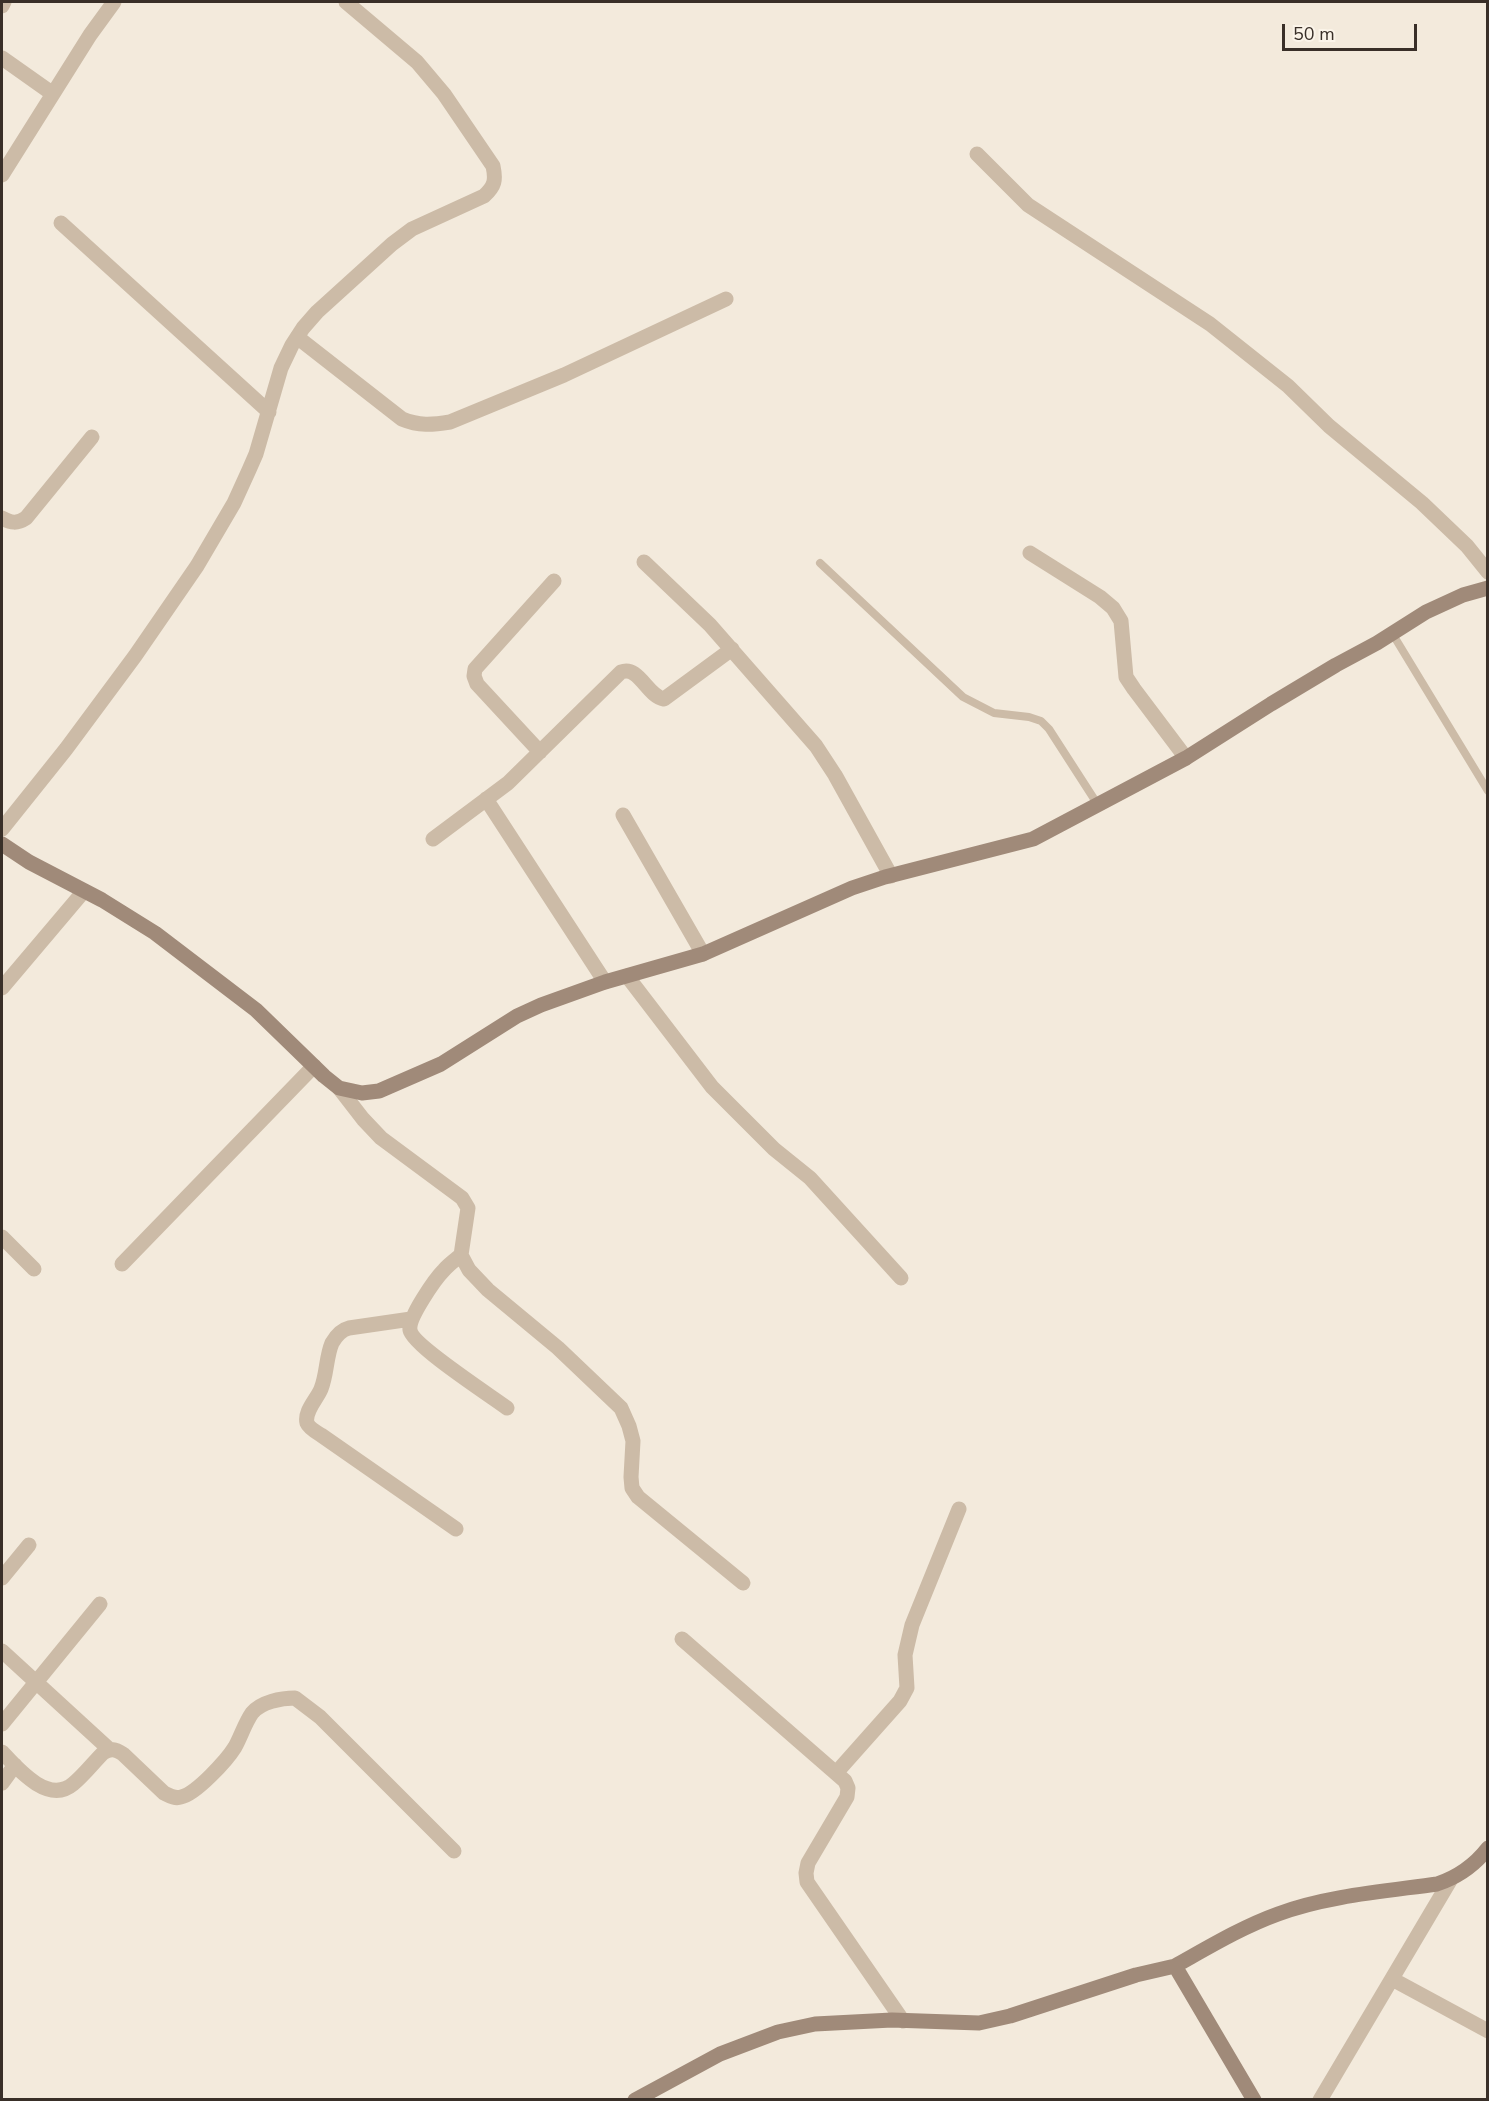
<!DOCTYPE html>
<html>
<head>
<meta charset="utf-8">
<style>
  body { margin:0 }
  #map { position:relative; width:1489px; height:2101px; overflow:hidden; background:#f3eadc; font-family:"Nunito Sans",sans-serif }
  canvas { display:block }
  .frame { position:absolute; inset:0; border:3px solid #392f28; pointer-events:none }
  .scale { position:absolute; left:1282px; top:24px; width:135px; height:27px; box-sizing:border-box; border:3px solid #392f28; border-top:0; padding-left:8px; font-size:18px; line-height:21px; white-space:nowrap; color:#392f28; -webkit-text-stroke:4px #fbf4e9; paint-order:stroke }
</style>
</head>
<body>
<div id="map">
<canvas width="1489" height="2101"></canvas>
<div class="frame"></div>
<div class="scale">50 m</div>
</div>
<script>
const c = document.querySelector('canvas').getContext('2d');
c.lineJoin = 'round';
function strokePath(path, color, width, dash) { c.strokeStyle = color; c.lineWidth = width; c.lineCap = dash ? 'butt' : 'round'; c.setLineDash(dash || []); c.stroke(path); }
strokePath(new Path2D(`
  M 820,563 L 963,697 L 994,713 L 1029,717 L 1041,721 L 1049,729 L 1098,805
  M 1392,633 L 1488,791`), '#ccbba7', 8);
strokePath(new Path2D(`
  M 2,6 L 4,2
  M 2,58 L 53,94
  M 977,154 L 1028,205 L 1210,324 L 1288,386 L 1329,426 L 1422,503 L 1467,546 L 1488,572
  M 2,175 L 90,35 L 114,2
  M 61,223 L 269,412
  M 297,337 L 402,419 C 419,426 432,425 450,422 L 564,375 L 726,299
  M 2,518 C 11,523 17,524 26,518 L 92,437
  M 1030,553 L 1100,597 L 1113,608 L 1121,621 L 1126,677 L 1134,689 L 1186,758
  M 644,562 L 710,625 L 816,746 L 835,775 L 891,876
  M 540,752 L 477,684 L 474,676 L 475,669 L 554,581
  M 486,799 L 605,982
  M 623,815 L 703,954
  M 2,829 L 66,749 L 135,656 L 197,566 L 234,503 L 249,470 L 256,454 L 281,368 L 292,345 L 303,328 L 317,312 L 392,244 L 412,229 L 484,196 C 495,186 496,180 493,166 L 444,94 L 417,62 L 346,2
  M 433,839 L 508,783 L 621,672 C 639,665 647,696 664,699 L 732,649
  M 627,976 L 712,1087 L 774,1149 L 810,1178 L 901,1278
  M 2,988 L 84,891
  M 339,1088 L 363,1119 L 381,1138 L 462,1198 L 468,1208 L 461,1255 L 469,1270 L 488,1290 L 558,1348 L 621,1408 L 629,1426 L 633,1441 L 631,1477 L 632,1488 L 638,1497 L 743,1583
  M 2,1237 L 34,1269
  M 461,1255 C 455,1260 449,1264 444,1270 C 435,1279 408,1318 410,1330 C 412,1345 491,1396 507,1408
  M 122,1264 L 314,1066
  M 411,1319 L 349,1328 C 341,1330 336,1336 332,1343 C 326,1357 327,1374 321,1389 C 317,1399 304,1411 307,1423 C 309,1428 316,1432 321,1435 L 456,1529
  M 2,1578 L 29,1545
  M 682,1639 L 845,1781 L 848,1788 L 847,1797 L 808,1863 L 806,1873 L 807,1882 L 903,2021
  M 2,1651 L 109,1749
  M 2,1724 L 100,1604
  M 2,1752 C 17,1768 48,1805 73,1784 C 84,1775 93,1763 103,1753 C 111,1748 115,1749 123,1754 L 164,1793 C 170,1796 175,1799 181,1797 C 196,1794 227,1760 235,1747 C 241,1736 245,1723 252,1713 C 261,1702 281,1698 295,1698 L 320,1717 L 454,1851
  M 836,1773 L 900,1701 L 907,1688 L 905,1655 L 912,1625 L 959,1509
  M 2,1783 L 15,1765
  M 1392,1979 L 1488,2031
  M 1320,2100 L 1451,1879`), '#ccbba7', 15);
strokePath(new Path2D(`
  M 2,844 L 29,862 L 102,900 L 155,933 L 256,1010 L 324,1076 L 339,1088 L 362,1093 L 379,1091 L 441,1064 L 517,1016 L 541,1005 L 605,982 L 703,954 L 852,888 L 885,877 L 1033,839 L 1186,758 L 1271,704 L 1336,665 L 1377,643 L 1426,612 L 1463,595 L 1488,588
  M 1175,1966 C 1209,1947 1242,1927 1278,1914 C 1325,1896 1387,1891 1437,1884 C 1458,1877 1474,1866 1488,1848
  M 635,2100 L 720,2054 L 778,2032 L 815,2024 L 892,2020 L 979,2023 L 1010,2016 L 1136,1975 L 1175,1966 L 1254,2100`), '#a08a79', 15);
</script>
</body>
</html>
